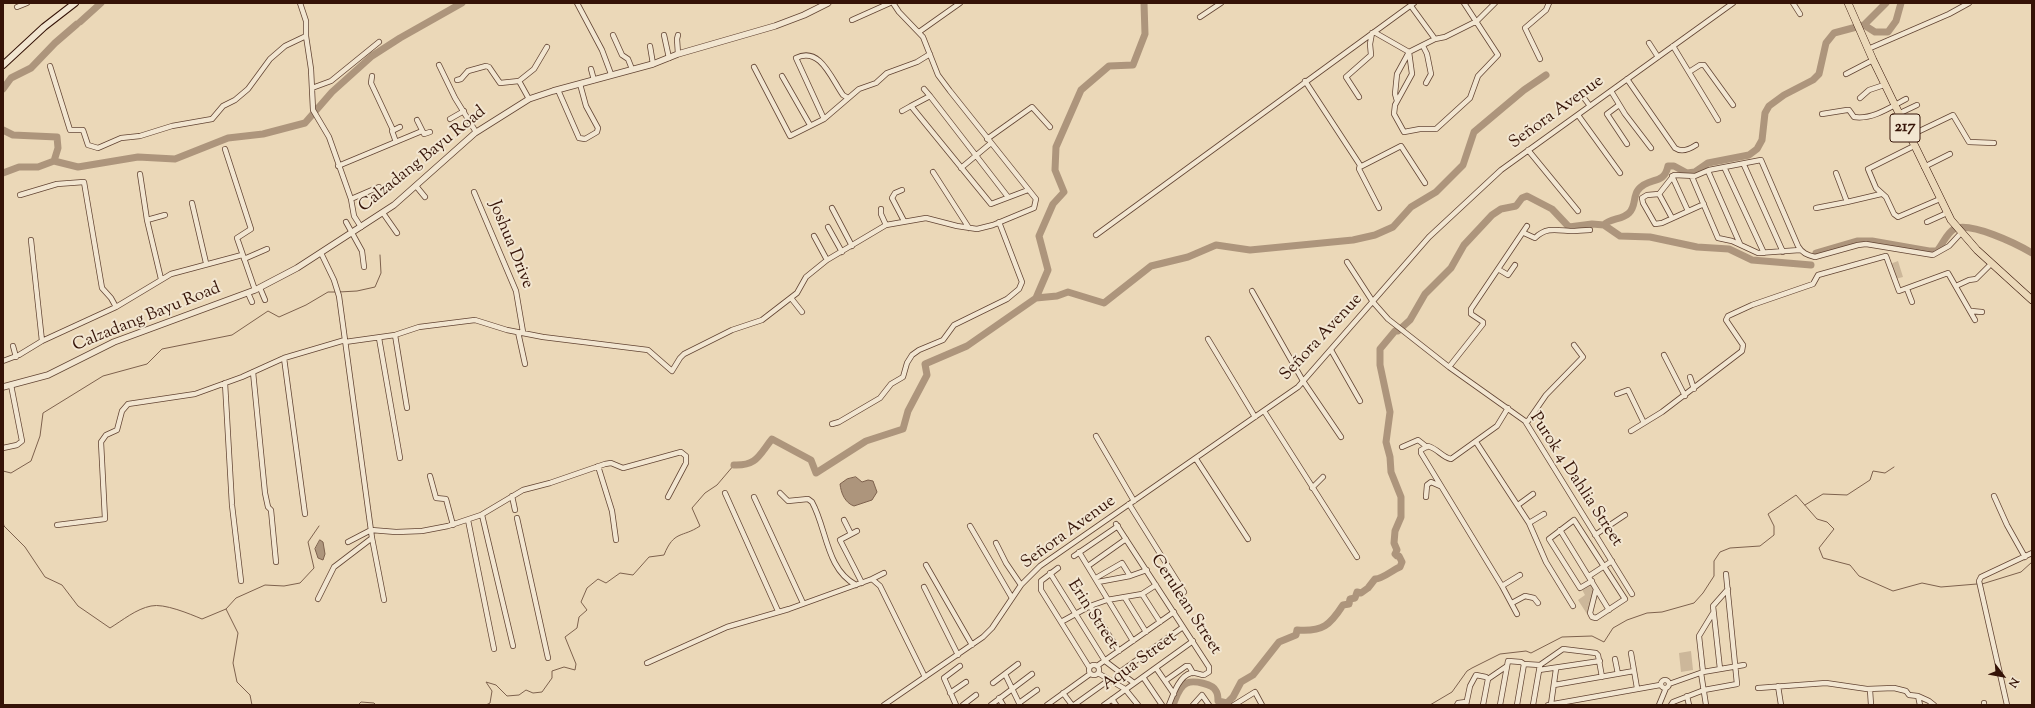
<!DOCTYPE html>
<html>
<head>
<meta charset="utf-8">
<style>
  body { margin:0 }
  #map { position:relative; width:2035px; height:708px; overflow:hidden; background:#ebd8b8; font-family:"Sorts Mill Goudy",serif }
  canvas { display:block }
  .frame { position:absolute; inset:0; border:4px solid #351307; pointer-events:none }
  .north { position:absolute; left:1983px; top:656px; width:40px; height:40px; -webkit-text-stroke:3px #f2e6d1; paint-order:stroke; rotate:122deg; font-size:11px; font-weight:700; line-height:16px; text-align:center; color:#351307 }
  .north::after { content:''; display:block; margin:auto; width:14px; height:18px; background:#351307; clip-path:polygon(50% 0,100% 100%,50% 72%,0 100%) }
</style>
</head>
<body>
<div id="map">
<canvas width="2035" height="708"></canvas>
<div class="frame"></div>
<div class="north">N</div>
</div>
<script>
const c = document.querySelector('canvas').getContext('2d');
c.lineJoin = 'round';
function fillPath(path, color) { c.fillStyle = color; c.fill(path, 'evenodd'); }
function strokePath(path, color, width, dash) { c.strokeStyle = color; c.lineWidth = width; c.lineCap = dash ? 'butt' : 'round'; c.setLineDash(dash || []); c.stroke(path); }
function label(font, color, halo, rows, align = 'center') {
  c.font = font + ' "Sorts Mill Goudy",serif'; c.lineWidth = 4; c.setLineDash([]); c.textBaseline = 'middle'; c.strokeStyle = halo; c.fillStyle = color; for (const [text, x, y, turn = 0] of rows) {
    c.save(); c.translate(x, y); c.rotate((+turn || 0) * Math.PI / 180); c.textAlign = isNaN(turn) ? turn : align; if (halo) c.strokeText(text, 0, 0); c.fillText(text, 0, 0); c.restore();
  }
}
fillPath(new Path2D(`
  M 1898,261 L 1903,277 L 1895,279 L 1890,264 Z
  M 1591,582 L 1594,588 L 1587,614 L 1578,600 L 1585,595 L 1581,588 Z
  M 1691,651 L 1693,670 L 1681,672 L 1679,653 Z`), '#ccb79a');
const water = new Path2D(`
  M 856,477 L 862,482 L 868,480 L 873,481 L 877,492 L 872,500 L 854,506 C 845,503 841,493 840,484 L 847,479 Z
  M 320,540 L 323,542 L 325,554 L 323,560 L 318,558 L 315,549 Z`);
fillPath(water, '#ad957c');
strokePath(water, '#7d614d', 1);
strokePath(new Path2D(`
  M 339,292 L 357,291 L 375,287 L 381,273 L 380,255
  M 3,471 L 11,473 L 31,461 L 40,436 L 43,413 L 103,376 L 147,364 L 162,349 L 232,335 L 268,311 L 279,317 L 306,305 L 328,292 L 336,292
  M 1805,505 L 1823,494 L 1847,495 L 1870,480 L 1873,471 L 1885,473 L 1894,467
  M 3,522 L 4,526 L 25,547 L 45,577 L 62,585 L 78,606 L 110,628 C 123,620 136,609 151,606 C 164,603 190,614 202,619 L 226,609 L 238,633 L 233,663 L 237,682 L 250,695 L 252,705
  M 1982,584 L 2021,572 L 2032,562
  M 226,609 L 236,598 L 265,585 L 284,586 L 300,583 L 314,568 L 308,542 L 319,526
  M 170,705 L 183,705
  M 358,705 L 361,702 L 374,703 L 376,705
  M 486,705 L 490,703 L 492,691 L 486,682 L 496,685 L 507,696 L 519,695 L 526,690 L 533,693 L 542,692 L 552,678 L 552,671 L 564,667 L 575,670 L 576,664 L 565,637 L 577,628 L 579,617 L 587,610 L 581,602 L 587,588 L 598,579 L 606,583 L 620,573 L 633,575 L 649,557 L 664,555 C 674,530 682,538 700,526 L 692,508 L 705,493 L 717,485 L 734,465
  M 1430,705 L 1452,692 L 1467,671 L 1472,668 L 1500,654 L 1526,651 L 1531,653 L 1562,637 L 1592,636 L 1604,642 L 1613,628 L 1627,620 L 1647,613 L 1662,612 L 1694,603 L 1703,593 L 1714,576 L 1714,561 L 1720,552 L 1730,548 L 1760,546 L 1774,535 L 1774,526 L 1768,514 L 1796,495 L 1817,519 L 1827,522 L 1834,529 L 1819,548 L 1823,558 L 1850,565 L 1859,576 L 1893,591 L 1922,583 L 1941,587 L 1977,584`), '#7d614d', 1);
strokePath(new Path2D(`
  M 80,22 L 101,3
  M 1864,25 L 1886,3
  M 3,89 L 11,78 L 31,68 L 55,43 L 77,24
  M 3,130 L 13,135 L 57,137 L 58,148 L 54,161 L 38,167 L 19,167 L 3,173
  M 54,161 L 78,167 L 138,157 L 175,159 L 228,138 L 263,134 L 305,123 L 332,92 L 372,56 L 400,38 L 462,3
  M 1604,225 L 1620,236 L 1650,237 L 1697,247 L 1729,249 L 1752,260 L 1811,265
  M 1816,253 L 1857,241 L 1872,241 L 1929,251 L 1937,251 C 1943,244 1946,234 1954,229 C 1970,221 2017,244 2032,253
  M 1036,298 L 1048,270 L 1039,236 L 1053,204 L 1064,192 L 1055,170 L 1056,147 L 1081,90 L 1109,66 L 1133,65 L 1145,34 L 1144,3
  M 734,465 C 757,466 759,455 772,439 L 811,460 L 816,473 L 866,441 L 903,429 L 908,411 L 927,375 L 925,364 L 967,346 L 1036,298 L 1057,296 L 1068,292 L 1104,303 L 1151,266 L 1188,257 L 1216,245 L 1250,250 L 1353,240 L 1375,235 L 1393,227 L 1411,207 L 1436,192 L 1463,165 L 1474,132 L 1524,90 L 1546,75
  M 1173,705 C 1176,698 1179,686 1187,683 C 1194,680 1213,684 1216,691 C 1218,694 1218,698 1218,701 L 1227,703 L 1233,697 L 1241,682 L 1253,675 L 1279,642 L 1296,635 L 1297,630 C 1323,632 1330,625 1343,605 L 1349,604 L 1350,599 L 1355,598 L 1357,592 L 1361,593 L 1368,588 L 1375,579 C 1383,579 1392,570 1400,567 L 1402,562 L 1399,556 L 1397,556 L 1395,554 L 1397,550 L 1394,543 L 1395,531 L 1401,517 L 1401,497 L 1391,472 L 1390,457 L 1386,442 L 1390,412 L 1380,365 L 1380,349 L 1395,331 L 1398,331 L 1410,320 L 1425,294 L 1451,268 L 1464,245 L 1492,215 L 1501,209 L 1516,206 L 1522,198 L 1527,196 L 1552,209 L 1569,227 L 1592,224 L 1604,225 C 1610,218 1622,220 1629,213 C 1636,207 1633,196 1638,190 C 1649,176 1664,186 1668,166 L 1674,166 L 1687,173 L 1695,172 L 1708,163 L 1749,155 L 1757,149 L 1762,140 L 1765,113 L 1769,106 L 1784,95 L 1813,80 L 1819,74 L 1826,43 L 1834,33 L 1864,25 L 1875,32 L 1888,32 L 1896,21 L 1901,3`), '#ad957c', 7);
const minor = new Path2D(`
  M 300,3 L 306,21 L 306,36 L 311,69 L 313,110 L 329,137 L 351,199 L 354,216 L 361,227
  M 577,3 L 602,50 L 611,74
  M 1793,3 L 1800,14
  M 1411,6 L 1435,39
  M 17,7 L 27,3
  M 1200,17 L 1221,3
  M 852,20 L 890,3
  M 919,32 L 960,3
  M 1374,32 L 1409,52 L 1412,74 L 1395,105 L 1394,114 L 1404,132 L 1420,129 L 1436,129 L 1470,98 L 1478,76 L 1498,55 L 1464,3
  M 613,35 L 622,55 L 628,59 L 632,69
  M 664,35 L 669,58
  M 678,35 L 677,39 L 678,54
  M 1649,43 L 1658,57
  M 650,46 L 653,64
  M 1423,46 L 1427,54 L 1431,74 L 1426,83
  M 1673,46 L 1718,120
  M 1868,49 L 1949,14 L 1969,3
  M 1540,59 L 1525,28 L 1546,10 L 1549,3
  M 439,65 L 455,98 L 476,132
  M 50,66 L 70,130 L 83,130 L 88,145 L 98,148 L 121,138 L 140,136 L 172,126 L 212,119 L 223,106 L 235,100 L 248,89 L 270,59 L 285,46 L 306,36
  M 754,67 L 790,136 L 824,119 L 859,89 L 876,83 L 887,73 L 917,62 L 930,54
  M 591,69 L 594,80
  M 1689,72 L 1700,65 L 1704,65 L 1733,105
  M 1846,74 L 1873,60
  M 372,76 L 371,83 L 393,130
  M 782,76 L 810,125
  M 1627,79 L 1675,148 C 1682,153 1690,149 1696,145
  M 457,80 L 461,79 L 468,71 L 486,66 L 489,67 L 500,83 L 519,81
  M 1305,81 L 1360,165 L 1359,169 L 1379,208
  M 312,88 L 331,81 L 379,42
  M 924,89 L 930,96
  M 558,90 L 579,138 L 585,139 L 597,132 L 598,128 L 586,106 L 580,84
  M 1611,91 L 1625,114 L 1651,148
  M 1359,97 L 1346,77 L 1371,55 L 1370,44 L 1372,33
  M 1584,98 L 1590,106
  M 1860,98 L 1869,90 L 1884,85
  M 529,99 L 519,81 L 534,69 L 547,47
  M 1397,101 L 1395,94 L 1397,74 L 1409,52 L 1435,39 L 1445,37 L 1477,21 L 1495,3
  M 1619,105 L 1607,114 L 1627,144
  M 902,111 L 911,106
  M 1822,114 L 1847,110 L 1849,110 L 1854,117 C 1872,120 1891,107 1906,99
  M 1898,114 L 1917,105
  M 1578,115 L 1620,173
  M 450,119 L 464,111
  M 824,119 L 796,58 C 820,46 831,78 843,95 L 848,98
  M 417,120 L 424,134 L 430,132
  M 1909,136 L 1953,115 L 1969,142 L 1994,143
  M 987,139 L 1032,107 L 1050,127
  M 396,142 L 392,131 L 400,127
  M 1914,146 L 1868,169 L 1876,188 L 1886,197 L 1894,214 L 1898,217 L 1940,199
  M 225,149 L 251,229 L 237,238 L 255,290
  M 1528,150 L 1578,211
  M 1744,165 L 1783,252
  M 338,166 L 422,131
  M 1360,167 L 1401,146 L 1425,183
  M 1924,167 L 1950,154
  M 961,168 L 991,143
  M 1725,169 L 1764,253
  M 1708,171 L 1740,244
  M 933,172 L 969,228
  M 1836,173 L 1847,202 L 1881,194
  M 140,174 L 147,220 L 161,279
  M 1672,176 L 1688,211
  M 1692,177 L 1718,238 L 1732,241 L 1758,253 L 1800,250
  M 416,186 L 425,197
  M 902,190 L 895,193 L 892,198 L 904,221
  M 474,192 L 516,291 L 523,332
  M 1659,194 L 1672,218
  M 20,195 L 57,184 L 84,182 L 102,288 L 111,298 L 116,307
  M 1008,197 L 930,96 L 911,106 L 991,204 L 1028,190
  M 351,199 L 379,187
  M 192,203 L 206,263
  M 1704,204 L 1662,223 L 1655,224 L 1643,203 L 1642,198 L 1647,195 L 1659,194 L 1674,175 L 1695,176 L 1709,170 L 1761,160 L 1798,246 C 1802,253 1807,255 1815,257 L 1858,245 L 1866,244 L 1933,255 L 1949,246 L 1961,233
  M 832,208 L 852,246
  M 1816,208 L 1847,202
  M 881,209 L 881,214 L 886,225
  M 383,213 L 397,233
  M 147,220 L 165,215
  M 346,222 L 362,251 L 364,267
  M 1927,222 L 1947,213
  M 828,227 L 842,252
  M 1524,233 L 1535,238 C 1546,227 1556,230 1570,231 C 1577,231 1584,230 1590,230
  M 1096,235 L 1414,3
  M 814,236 L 827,260
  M 31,240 L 42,341
  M 244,259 L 267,249
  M 1347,262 L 1373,302 L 1388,319 L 1449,367 L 1525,421 L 1632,594
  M 1498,269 L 1508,275 L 1515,265
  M 1956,286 L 1969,280 L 1976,279 L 1991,264
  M 260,288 L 265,300
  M 1907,289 L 1912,302
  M 1252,291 L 1303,381 L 1341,437
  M 248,293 L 252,302
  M 791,298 L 802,312
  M 1971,311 L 1982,312
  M 518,332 L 525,364
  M 395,335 L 407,408
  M 379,338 L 400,458
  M 1208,339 L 1255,417
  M 345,342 L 395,335 L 419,327 L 475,320 L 507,330 L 543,337 L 648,350 L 672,371 L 680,358 L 684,354 L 732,330 L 762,320 L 797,293 L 806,277 L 827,260 L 886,225 L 926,218 L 957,226 L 977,229 L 993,225 L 1034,208 L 1036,199 L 950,91 L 938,75 L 923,37 L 899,12 L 893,3
  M 13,346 L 16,357
  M 1331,350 L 1360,401
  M 1664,355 L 1685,396
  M 284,358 L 305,514
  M 3,361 L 19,355 L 42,341 L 116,307 L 171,274 L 242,255
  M 1449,367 L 1483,324 L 1483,322 L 1471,314 L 1471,309 L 1527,226
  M 253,372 L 265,493 L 268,507 L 271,510 L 276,562
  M 1690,377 L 1694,389
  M 225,383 L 232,505 L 241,581
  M 1617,394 L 1628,390 L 1644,423
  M 1508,408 L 1497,426 L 1451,459 C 1442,457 1438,449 1428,446 L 1421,450 L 1421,453 L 1502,586 L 1517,614
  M 1264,411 L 1357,557
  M 1525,421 L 1528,421 L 1546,395 L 1583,357 L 1574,345
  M 832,424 L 839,422 L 880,398 L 891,384 L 903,377 L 907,363 L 912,355 L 919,350 L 943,340 L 954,325 L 1007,299 L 1019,289 L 1022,282 L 999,222
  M 1631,431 L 1662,412 L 1742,351 L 1743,345 L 1726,320 L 1728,316 L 1752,305 L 1813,284 L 1818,275 L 1886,256 L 1899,291 L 1948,273 L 1975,320
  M 1096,436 L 1134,501
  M 1476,442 L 1529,523 L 1546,562 L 1573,606
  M 1402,447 L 1418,440 L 1427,447
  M 3,448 L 17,445 L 22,441 L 11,385
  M 1196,459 L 1248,539
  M 598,466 L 612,511 L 616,540
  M 430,476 L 436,498 L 446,499 L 453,525
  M 1312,488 L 1323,477
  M 725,493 L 778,611
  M 780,493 L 788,501 L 808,499 L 812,502 C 827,529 826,569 856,585
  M 512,496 L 515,510
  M 1994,496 L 2007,525 L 2025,557
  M 754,497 L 803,603
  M 1426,497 L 1427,485 L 1431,482 L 1440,486
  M 1129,504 L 1184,592
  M 1518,505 L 1533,494
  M 482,515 L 513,646
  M 517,518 L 548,658
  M 468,520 L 494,649
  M 844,520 L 851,534
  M 1529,523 L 1544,514
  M 1116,524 L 1209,667 L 1209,672 L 1204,675 C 1200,675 1195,672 1191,673 C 1179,676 1173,695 1169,705
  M 57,525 L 105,519 L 101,442 L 106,435 L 117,430 L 122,411 L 128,404 L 195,394 L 242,377 L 284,358 L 345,340
  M 970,526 L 1012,598
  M 1560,530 L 1609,610
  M 857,531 L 840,540 L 862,583
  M 1595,535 L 1625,515
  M 372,538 L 384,600
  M 348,542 L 371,530 L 396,532 L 422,531 L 448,526 L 481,515 L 523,490 L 550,483 L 605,464 L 611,463 L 623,468 L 681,452 L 686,456 L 686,463 L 668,497
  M 996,543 L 1006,563 L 1021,585
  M 1079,552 L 1133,641
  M 1074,556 L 1118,526
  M 926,565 L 972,645
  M 1088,566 L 1126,539
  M 1058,568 L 1041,581 L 1041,590 L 1089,667
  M 1050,573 L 1105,661 L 1134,683
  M 1589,576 L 1612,561
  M 1096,578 L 1122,563 L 1130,576
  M 872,579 L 884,573
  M 1592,581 L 1580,588 L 1549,539 L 1574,520 L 1625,599 L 1596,618 L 1592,617 L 1590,613 L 1596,589
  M 1098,582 L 1130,576 L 1147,570
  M 1502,586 L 1520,575
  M 924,587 L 958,655
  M 1142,594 L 1160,622
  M 1125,598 L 1146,632
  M 318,599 L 334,567 L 372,538 L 339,296 L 334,280 L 321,253
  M 1512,603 L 1525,596 L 1534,598 L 1538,603
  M 1090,606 L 1119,651
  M 1061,622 L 1090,606 L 1107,600 L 1142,594 L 1156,585
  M 1631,653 L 1637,688
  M 1615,659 L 1618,674
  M 647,663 L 727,627 L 789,609 L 872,579 L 880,586 L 925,677
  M 1524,664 L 1540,665
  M1089 670a5 5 0 1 1 10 0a5 5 0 1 1-10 0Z
  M 1097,666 L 1174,612
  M 1156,668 L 1174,694
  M 1720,669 L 1713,606 L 1728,589
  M 1539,670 L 1600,661
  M 1120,672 L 1183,627
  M 1703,672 L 1699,636 L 1713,613
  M 1098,673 L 1125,689 L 1138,705
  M 1701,673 L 1706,705
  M 1005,674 L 1020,705
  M 1143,677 L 1162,705
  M 1488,679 L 1507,666
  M1661 684a4 4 0 1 1 8 0a4 4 0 1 1-8 0Z
  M 1165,681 L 1186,666 L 1189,666 L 1193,673
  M 993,683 L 1018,664
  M 1669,684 L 1703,672 L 1744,665
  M 1554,685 L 1634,671
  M 1778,686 L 1781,705
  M 1758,688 L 1826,683 L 1867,689 L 1894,688 L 1906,691 L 1909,695 L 1918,696 L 1920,705
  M 1870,690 L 1871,705
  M 950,693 L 966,682
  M 1063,693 L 1072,705
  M 1687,696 L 1689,705
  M 1918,696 L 1929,701 L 1934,705
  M 999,698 L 1003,705
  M 1112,699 L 1116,705
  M 1019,703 L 1037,690
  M 1984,703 L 1984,705
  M 1551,704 L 1556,669
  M 884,705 L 983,637 L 992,628 L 1021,585 L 1040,566 L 1298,387 L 1429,237 L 1501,170 L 1733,3
  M 956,705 L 944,678 L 960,666
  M 963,705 L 976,695
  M 991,705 L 1032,674
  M 1047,705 L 1090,674
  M 1074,705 L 1109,680
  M 1104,705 L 1193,641
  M 1193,705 L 1202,695 L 1209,705
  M 1234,705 L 1255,692 L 1262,705
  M 1457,705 L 1458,703 L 1466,702
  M 1466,705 L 1470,686 L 1476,675 L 1486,677 L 1488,679 L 1483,705
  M 1500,705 L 1508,661 L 1521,662 L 1524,664 L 1517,705
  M 1533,705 L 1540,665 L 1563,649 L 1596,653 L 1598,655 L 1602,677
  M 1548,705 L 1660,685
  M 1659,705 L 1666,688
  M 1671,705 L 1673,702 L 1704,690 L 1737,684 L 1726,574
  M 2007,705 L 1979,581 L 1981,577 L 2032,553`);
const tertiary = new Path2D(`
  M 3,387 L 48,375 L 114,342 L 255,290 L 297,268 L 394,205 L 475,133 L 529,99 L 553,91 L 653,64 L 678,54 L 775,26 L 804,15 L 828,3`);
const secondary = new Path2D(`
  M 3,65 L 44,27 L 75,3`);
const primary = new Path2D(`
  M 1848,3 L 1873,60 L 1951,220 L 1977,250 L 2032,300`);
strokePath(minor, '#624433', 6);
strokePath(tertiary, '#624433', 7);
strokePath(secondary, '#351307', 8);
strokePath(primary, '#351307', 8);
strokePath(minor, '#f2e6d1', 4.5);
strokePath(tertiary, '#f2e6d1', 5.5);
strokePath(secondary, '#f2e6d1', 6);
strokePath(primary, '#ebd8b8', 7);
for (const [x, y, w] of [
  [1905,128,30]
]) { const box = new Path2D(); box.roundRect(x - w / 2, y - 14, w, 28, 3); c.fillStyle = '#f2e6d1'; c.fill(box); strokePath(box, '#351307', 1); }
label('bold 16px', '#351307', null, [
  ["217",1905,128]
]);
label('17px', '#351307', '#f2e6d1', [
  ["Señora Avenue",1557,113,-36],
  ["Calzadang Bayu Road",423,160,-39],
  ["Joshua Drive",510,245,68],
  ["Calzadang Bayu Road",147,318,-22],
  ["Señora Avenue",1322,338,-47],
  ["Purok 4 Dahlia Street",1575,480,57],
  ["Señora Avenue",1069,533,-36],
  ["Cerulean Street",1185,605,57],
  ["Erin Street",1092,615,57],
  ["Aqua Street",1140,662,-36]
]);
</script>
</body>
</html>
